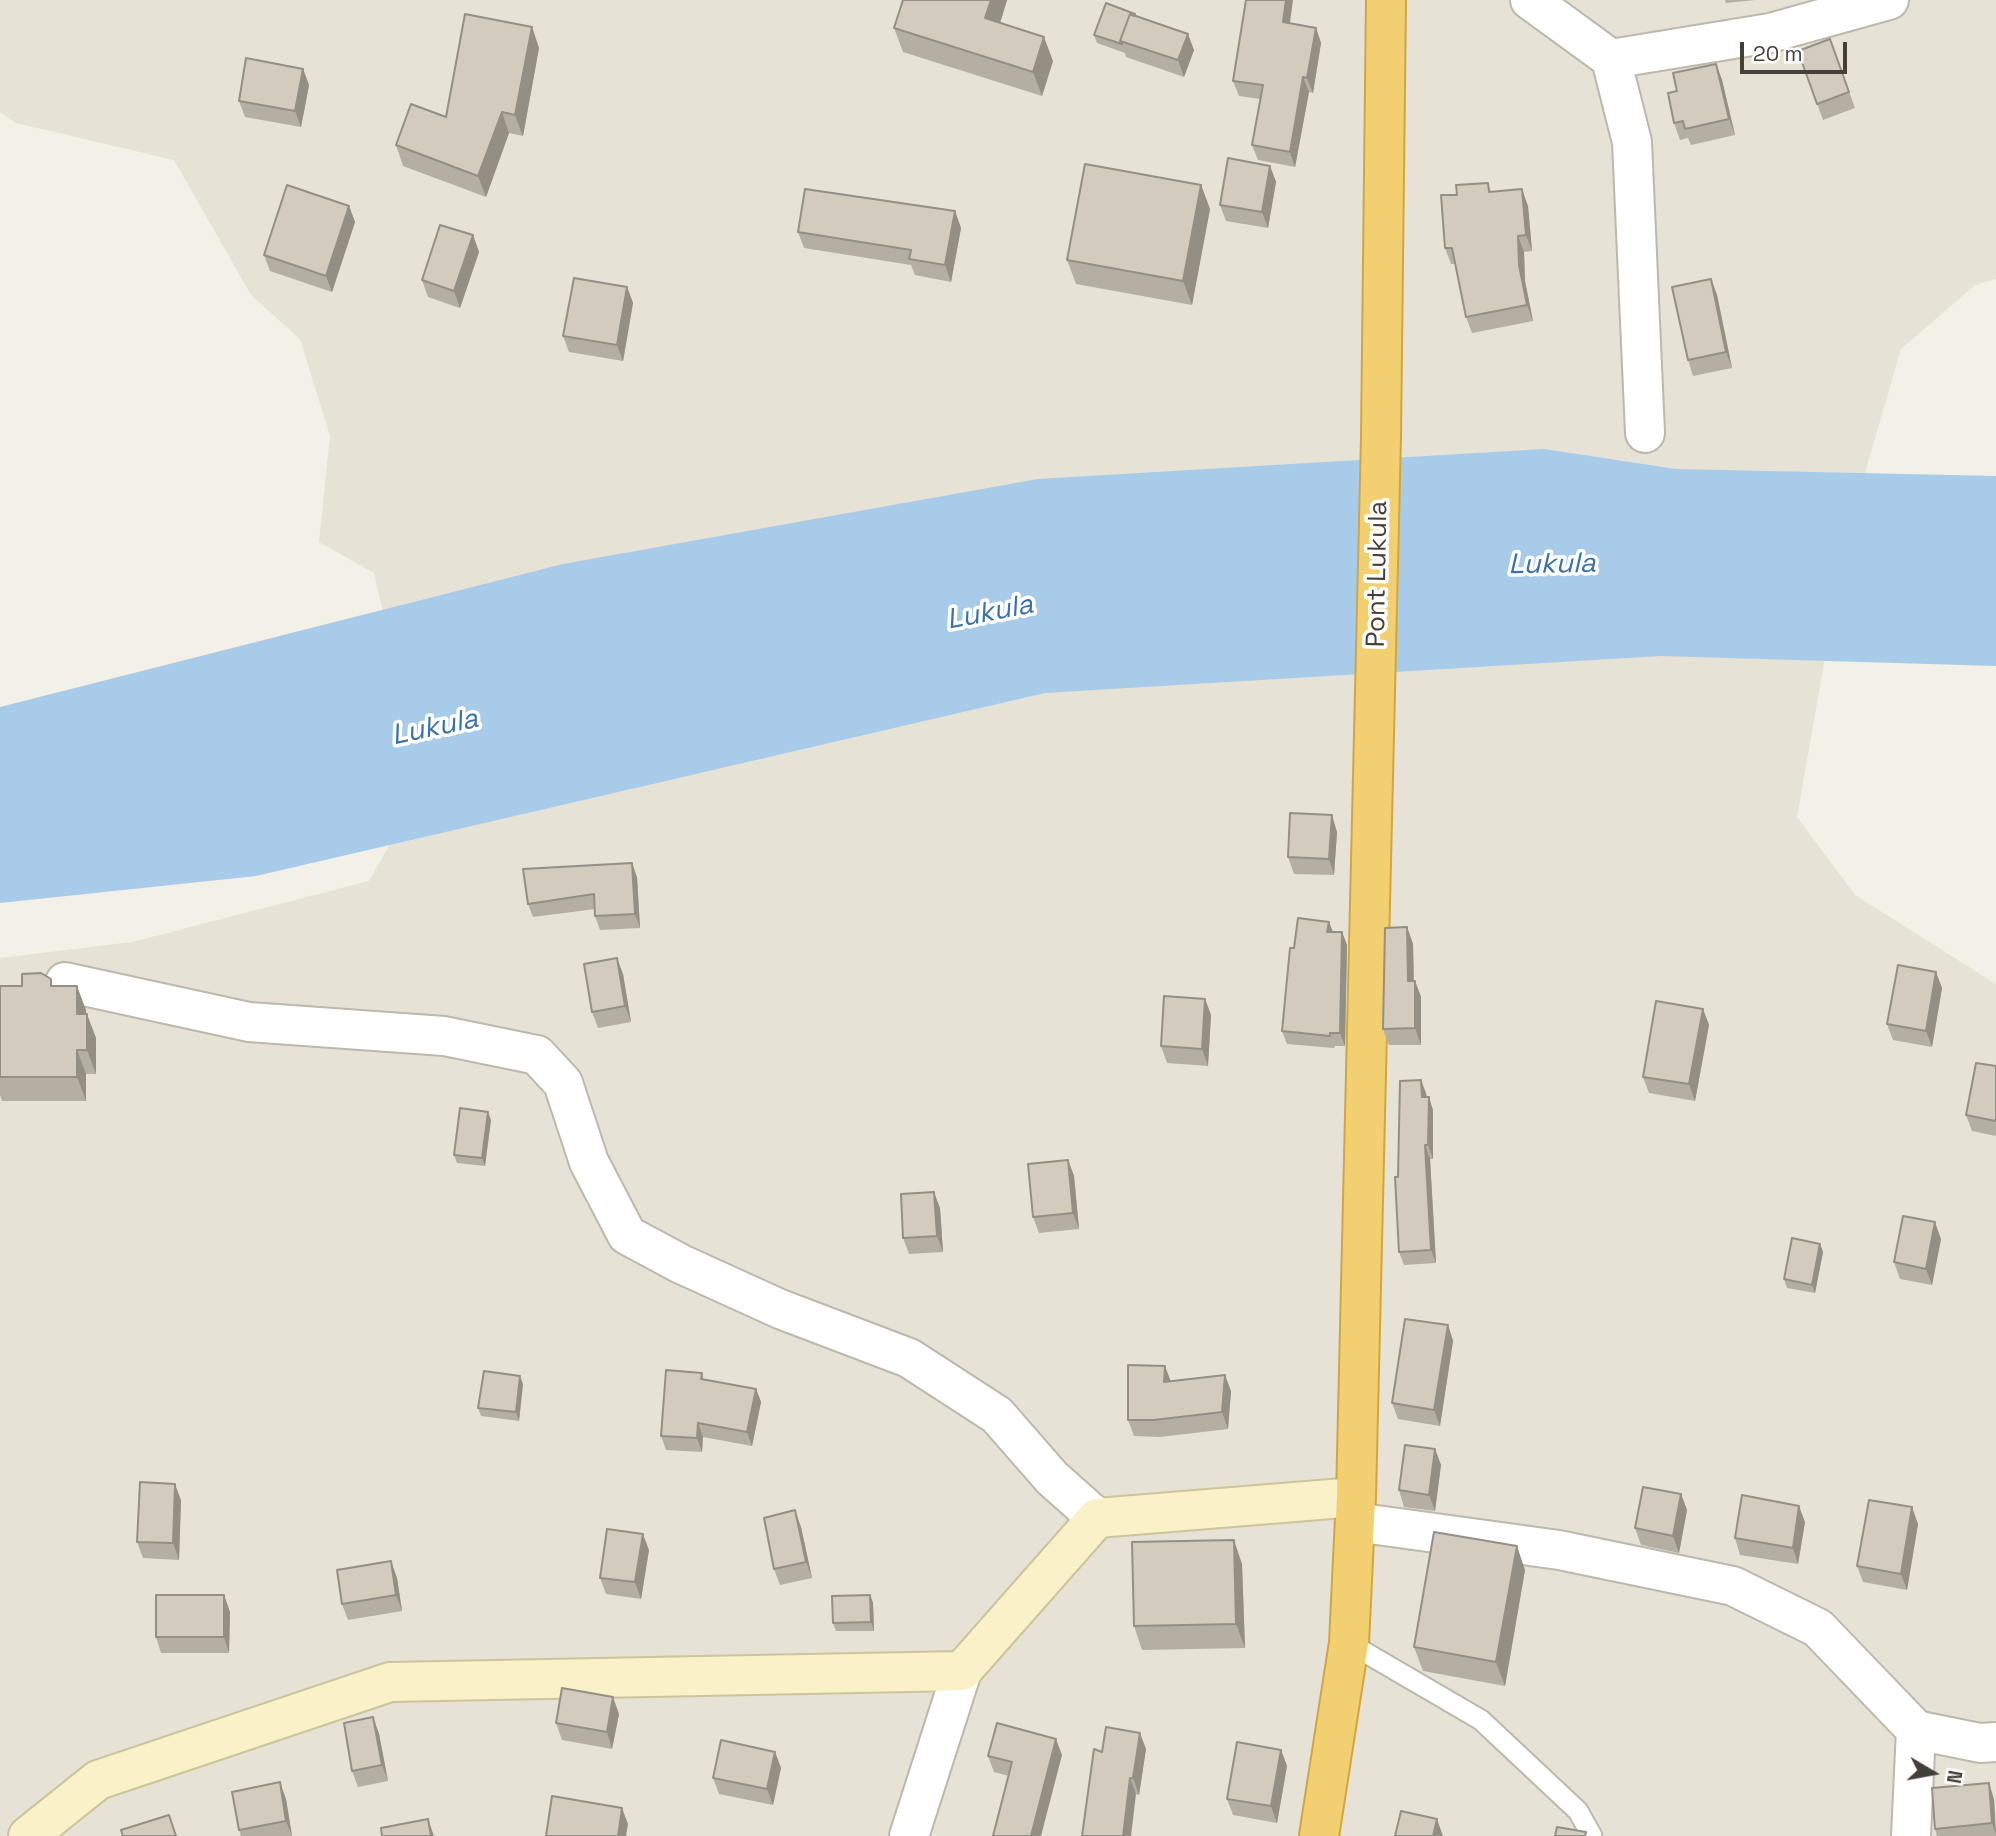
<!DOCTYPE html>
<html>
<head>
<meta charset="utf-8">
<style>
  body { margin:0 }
  #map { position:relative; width:1996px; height:1836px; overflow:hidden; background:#f2f0e7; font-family:"Space Grotesk",sans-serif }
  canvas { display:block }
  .north { position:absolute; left:1898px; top:1738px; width:70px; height:70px; -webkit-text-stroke:5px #fff; paint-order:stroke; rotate:100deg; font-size:19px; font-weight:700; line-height:28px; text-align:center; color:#454037 }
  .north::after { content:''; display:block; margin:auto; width:24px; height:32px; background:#454037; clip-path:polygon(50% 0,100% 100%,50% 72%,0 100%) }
  .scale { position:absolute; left:1740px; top:42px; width:107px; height:32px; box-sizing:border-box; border:4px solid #454037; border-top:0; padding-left:9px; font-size:21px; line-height:24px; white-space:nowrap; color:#454037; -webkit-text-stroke:5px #fff; paint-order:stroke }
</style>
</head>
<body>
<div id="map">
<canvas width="1996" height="1836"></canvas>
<div class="north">N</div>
<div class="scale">20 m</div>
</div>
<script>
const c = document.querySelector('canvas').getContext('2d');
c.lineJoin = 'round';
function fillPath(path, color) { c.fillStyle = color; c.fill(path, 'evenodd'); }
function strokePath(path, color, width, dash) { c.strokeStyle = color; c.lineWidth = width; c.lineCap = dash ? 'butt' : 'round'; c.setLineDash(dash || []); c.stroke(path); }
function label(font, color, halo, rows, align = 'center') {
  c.font = font + ' "Space Grotesk",sans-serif'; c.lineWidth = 7; c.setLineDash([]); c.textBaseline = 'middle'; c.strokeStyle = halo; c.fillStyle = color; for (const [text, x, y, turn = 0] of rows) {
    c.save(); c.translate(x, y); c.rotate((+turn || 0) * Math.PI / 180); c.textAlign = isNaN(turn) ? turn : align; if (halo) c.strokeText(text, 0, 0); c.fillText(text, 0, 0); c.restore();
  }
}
fillPath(new Path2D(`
  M 0,0 L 1996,0 L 1996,279 L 1975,285 L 1901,349 L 1846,538 L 1797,817 L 1855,895 L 1996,984 L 1996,1836 L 0,1836 L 0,958 L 132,942 L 369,881 L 407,814 L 394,659 L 374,573 L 319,542 L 330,436 L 300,339 L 251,295 L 174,160 L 16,123 L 0,112 Z`), '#e6e2d6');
fillPath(new Path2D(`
  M 1544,449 L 1676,469 L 1996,476 L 1996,666 L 1661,656 L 1045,693 L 256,876 L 0,903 L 0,707 L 563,564 L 1038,479 Z`), '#a8cbea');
const lane = new Path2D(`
  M 1349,1643 L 1481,1720 L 1578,1811 L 1592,1836`);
const street = new Path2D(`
  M 1530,0 L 1611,59 L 1632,142 L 1645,433
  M 1611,59 L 1770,33 L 1889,0
  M 65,982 L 249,1022 L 444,1036 L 537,1055 L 563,1083 L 589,1162 L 627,1235 L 681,1264 L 780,1309 L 909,1358 L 997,1415 L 1052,1478 L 1097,1518
  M 1355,1522 L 1559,1550 L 1733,1586 L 1818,1628 L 1916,1730 L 1980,1743 L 1996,1742
  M 909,1836 L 962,1671
  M 1911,1836 L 1916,1730`);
const secondary = new Path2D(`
  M 28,1836 L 98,1780 L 390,1682 L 962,1671 L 1097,1518 L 1356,1497`);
const highway = new Path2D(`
  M 1319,1836 L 1349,1643 L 1356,1497 L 1381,437 L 1386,0`);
strokePath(lane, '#bdb8ab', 23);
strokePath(street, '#bdb8ab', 42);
strokePath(secondary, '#cec49a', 42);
strokePath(highway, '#d0a643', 42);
strokePath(lane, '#fff', 19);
strokePath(street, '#fff', 38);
strokePath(secondary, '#faf1c9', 38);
strokePath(highway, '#f2d072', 38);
fillPath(new Path2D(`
  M 903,0 L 1007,0 L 1000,23 L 1053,61 L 1042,96 L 903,52 L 894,28 Z
  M 1725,0 L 1755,0 L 1726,3 Z
  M 1135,14 L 1136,16 L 1194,50 L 1184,77 L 1126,57 L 1125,53 L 1097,43 L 1094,35 Z
  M 1290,23 L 1316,28 L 1321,43 L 1313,93 L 1309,92 L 1295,167 L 1258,160 L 1252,145 L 1260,99 L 1239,96 L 1233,81 Z
  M 532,27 L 539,48 L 523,136 L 509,133 L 486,197 L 403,166 L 396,145 L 446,117 Z
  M 1830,39 L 1855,108 L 1823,120 L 1798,51 Z
  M 1716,64 L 1722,80 L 1735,135 L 1691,145 L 1688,138 L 1680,140 L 1674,123 L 1677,91 Z
  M 303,69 L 309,85 L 301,127 L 245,117 L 239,101 Z
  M 1270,166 L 1276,182 L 1268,228 L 1226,221 L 1220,205 Z
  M 1488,183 L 1491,192 L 1528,206 L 1532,251 L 1524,252 L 1525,281 L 1533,321 L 1472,333 L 1466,317 L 1455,264 L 1451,264 L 1445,248 L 1457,195 Z
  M 1201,185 L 1210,209 L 1192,305 L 1076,284 L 1067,260 Z
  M 349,206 L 355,222 L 332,292 L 270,271 L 264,255 Z
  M 955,211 L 961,228 L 951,282 L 915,275 L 911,265 L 804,248 L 798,232 Z
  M 473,235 L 479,252 L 460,308 L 428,297 L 422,280 Z
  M 1711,279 L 1717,295 L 1732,368 L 1693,376 L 1688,360 Z
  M 627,287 L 633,303 L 623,361 L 569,352 L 563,336 Z
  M 1337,832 L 1334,875 L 1294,874 L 1288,857 Z
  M 637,877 L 640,928 L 600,930 L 595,916 L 595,909 L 533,917 L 528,904 Z
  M 1329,922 L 1333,932 L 1342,932 L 1347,945 L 1345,1046 L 1335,1046 L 1334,1048 L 1287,1044 L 1282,1031 Z
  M 1407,927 L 1413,944 L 1414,981 L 1415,981 L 1421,997 L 1421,1045 L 1389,1045 L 1383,1029 Z
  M 623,974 L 631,1022 L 598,1028 L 592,1012 Z
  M 0,986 L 54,986 L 86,1010 L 86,1014 L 96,1038 L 96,1074 L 86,1074 L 86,1101 L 2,1101 L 0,1095 Z
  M 1942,988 L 1932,1047 L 1893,1040 L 1887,1024 Z
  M 1205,999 L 1211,1015 L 1208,1066 L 1167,1063 L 1161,1046 Z
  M 1703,1009 L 1709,1025 L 1695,1101 L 1649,1093 L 1643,1077 Z
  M 1996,1066 L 1996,1136 L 1972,1131 L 1966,1115 Z
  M 1426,1093 L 1427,1097 L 1433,1110 L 1433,1159 L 1430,1159 L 1436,1263 L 1404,1265 L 1399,1252 L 1398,1177 Z
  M 491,1120 L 485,1166 L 457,1163 L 454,1155 Z
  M 1068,1160 L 1074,1176 L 1079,1229 L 1039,1233 L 1033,1217 Z
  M 940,1208 L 943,1252 L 909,1254 L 903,1238 Z
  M 1941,1239 L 1932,1285 L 1900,1279 L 1894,1262 Z
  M 1820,1244 L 1823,1252 L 1815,1293 L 1787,1288 L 1784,1279 Z
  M 1448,1325 L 1453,1341 L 1440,1426 L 1398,1419 L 1392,1403 Z
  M 1165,1366 L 1170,1381 L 1231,1391 L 1228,1429 L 1160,1437 L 1134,1436 L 1128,1420 Z
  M 702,1373 L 704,1380 L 756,1389 L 761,1402 L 752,1446 L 703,1437 L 702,1452 L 666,1450 L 661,1436 Z
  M 523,1384 L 519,1421 L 481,1416 L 478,1408 Z
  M 1435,1449 L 1441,1465 L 1435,1511 L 1404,1507 L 1399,1490 Z
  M 1681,1494 L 1687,1510 L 1679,1553 L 1641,1545 L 1635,1528 Z
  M 181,1500 L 179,1560 L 143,1558 L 137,1542 Z
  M 1805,1522 L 1798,1564 L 1740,1555 L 1735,1538 Z
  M 1918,1524 L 1907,1590 L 1863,1582 L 1857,1566 Z
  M 801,1527 L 812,1578 L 780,1585 L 774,1569 Z
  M 649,1550 L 641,1599 L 606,1594 L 600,1578 Z
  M 1242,1564 L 1245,1648 L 1142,1650 L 1134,1626 Z
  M 1525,1570 L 1505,1686 L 1423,1671 L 1414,1647 Z
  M 397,1578 L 402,1611 L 348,1620 L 342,1604 Z
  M 224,1595 L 230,1612 L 229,1653 L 161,1653 L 156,1637 Z
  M 870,1595 L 873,1603 L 874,1631 L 836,1631 L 833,1623 Z
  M 619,1714 L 612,1749 L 562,1740 L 556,1723 Z
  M 373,1717 L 379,1734 L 388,1781 L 358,1787 L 352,1771 Z
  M 1146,1749 L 1139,1795 L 1136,1794 L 1102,1752 Z
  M 1281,1750 L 1287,1766 L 1277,1823 L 1233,1815 L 1227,1799 Z
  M 775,1752 L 781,1768 L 773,1805 L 719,1794 L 713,1778 Z
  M 1062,1755 L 1009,1776 L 994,1772 L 988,1756 Z
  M 286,1799 L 292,1836 L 241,1836 L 239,1830 Z
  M 1994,1799 L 1996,1836 L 1937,1836 L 1935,1829 Z`), '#b5afa3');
fillPath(new Path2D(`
  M 991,0 L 1007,0 L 994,43 L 985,18 Z
  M 1286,0 L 1293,0 L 1288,37 L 1283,22 Z
  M 532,27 L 539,48 L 523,136 L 515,115 Z
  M 1316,28 L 1321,43 L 1313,93 L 1307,78 Z
  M 1188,34 L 1194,50 L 1184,77 L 1178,60 Z
  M 1044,37 L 1053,61 L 1042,96 L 1033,72 Z
  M 1716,64 L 1722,80 L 1735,135 L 1729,119 Z
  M 303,69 L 309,85 L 301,127 L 295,111 Z
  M 1303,77 L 1309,92 L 1295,167 L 1290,152 Z
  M 502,112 L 509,133 L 486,197 L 478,176 Z
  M 1270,166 L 1276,182 L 1268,228 L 1262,212 Z
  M 1201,185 L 1210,209 L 1192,305 L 1183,281 Z
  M 1522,189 L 1528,206 L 1532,251 L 1526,235 Z
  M 349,206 L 355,222 L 332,292 L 326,276 Z
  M 955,211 L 961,228 L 951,282 L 945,265 Z
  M 473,235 L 479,252 L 460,308 L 454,291 Z
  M 1518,236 L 1524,252 L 1525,281 L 1533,321 L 1527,305 L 1519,265 Z
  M 1711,279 L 1717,295 L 1732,368 L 1726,352 Z
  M 627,287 L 633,303 L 623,361 L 617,345 Z
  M 1332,815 L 1337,832 L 1334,875 L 1329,859 Z
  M 632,863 L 637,877 L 640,928 L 635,914 Z
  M 1329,922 L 1334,935 L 1327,932 Z
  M 1407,927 L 1413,944 L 1414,997 L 1408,981 Z
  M 1342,932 L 1347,945 L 1345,1046 L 1340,1033 Z
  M 617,958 L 623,974 L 631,1022 L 625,1006 Z
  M 1936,972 L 1942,988 L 1932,1047 L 1926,1031 Z
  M 1415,981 L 1421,997 L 1421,1045 L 1415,1028 Z
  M 77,986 L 86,1010 L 86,1038 L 77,1014 Z
  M 1205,999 L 1211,1015 L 1208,1066 L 1202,1049 Z
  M 1703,1009 L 1709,1025 L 1695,1101 L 1689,1084 Z
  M 87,1014 L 96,1038 L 96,1074 L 87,1050 Z
  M 77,1050 L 86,1074 L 86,1101 L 77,1077 Z
  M 1421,1080 L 1426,1093 L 1427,1110 L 1422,1097 Z
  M 1429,1097 L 1433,1110 L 1433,1159 L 1428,1145 Z
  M 488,1112 L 491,1120 L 485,1166 L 482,1158 Z
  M 1425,1145 L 1430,1159 L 1436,1263 L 1431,1250 Z
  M 1068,1160 L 1074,1176 L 1079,1229 L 1073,1213 Z
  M 934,1192 L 940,1208 L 943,1252 L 937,1236 Z
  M 1935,1222 L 1941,1239 L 1932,1285 L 1926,1269 Z
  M 1820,1244 L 1823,1252 L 1815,1293 L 1812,1285 Z
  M 1448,1325 L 1453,1341 L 1440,1426 L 1434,1410 Z
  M 1165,1366 L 1171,1382 L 1164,1382 Z
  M 1225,1375 L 1231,1391 L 1228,1429 L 1222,1412 Z
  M 520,1376 L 523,1384 L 519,1421 L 516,1412 Z
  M 756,1389 L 761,1402 L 752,1446 L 747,1432 Z
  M 698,1423 L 703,1437 L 702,1452 L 697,1438 Z
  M 1435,1449 L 1441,1465 L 1435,1511 L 1429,1495 Z
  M 175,1484 L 181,1500 L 179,1560 L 173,1543 Z
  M 1681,1494 L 1687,1510 L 1679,1553 L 1673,1536 Z
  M 1799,1506 L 1805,1522 L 1798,1564 L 1793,1548 Z
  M 1912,1507 L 1918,1524 L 1907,1590 L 1901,1574 Z
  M 795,1510 L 801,1527 L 812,1578 L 806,1562 Z
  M 643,1534 L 649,1550 L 641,1599 L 635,1582 Z
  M 1234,1540 L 1242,1564 L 1245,1648 L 1236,1624 Z
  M 1517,1546 L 1525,1570 L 1505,1686 L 1496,1662 Z
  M 391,1561 L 397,1578 L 402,1611 L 396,1595 Z
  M 224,1595 L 230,1612 L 229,1653 L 224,1637 Z
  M 870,1595 L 873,1603 L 874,1631 L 871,1622 Z
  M 613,1697 L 619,1714 L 612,1749 L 607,1732 Z
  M 373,1717 L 379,1734 L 388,1781 L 382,1765 Z
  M 1140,1733 L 1146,1749 L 1139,1795 L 1133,1778 Z
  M 1056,1739 L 1062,1755 L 1041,1836 L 1031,1836 Z
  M 1281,1750 L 1287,1766 L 1277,1823 L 1271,1806 Z
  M 775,1752 L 781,1768 L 773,1805 L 767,1789 Z
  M 1130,1778 L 1136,1794 L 1131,1836 L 1123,1836 Z
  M 280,1782 L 286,1799 L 292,1836 L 286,1821 Z
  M 1989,1783 L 1994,1799 L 1996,1835 L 1992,1823 Z
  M 622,1808 L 628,1824 L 626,1836 L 618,1836 Z
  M 428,1819 L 434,1836 L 431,1836 Z
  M 1437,1819 L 1443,1836 L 1433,1836 Z`), '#948f85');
const building = new Path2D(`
  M 903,0 L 991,0 L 985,18 L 1044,37 L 1033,72 L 894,28 Z
  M 1246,0 L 1286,0 L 1283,22 L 1316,28 L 1307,78 L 1303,77 L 1290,152 L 1252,145 L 1263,85 L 1233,81 Z
  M 1106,3 L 1135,14 L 1134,16 L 1130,14 L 1120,41 L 1122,44 L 1094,35 Z
  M 465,14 L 532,27 L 515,115 L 502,112 L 478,176 L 396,145 L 411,104 L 446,117 Z
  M 1130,14 L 1188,34 L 1178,60 L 1120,41 Z
  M 1830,39 L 1849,92 L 1817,104 L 1798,51 Z
  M 246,58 L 303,69 L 295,111 L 239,101 Z
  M 1716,64 L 1729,119 L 1685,129 L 1683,121 L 1674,123 L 1668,93 L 1677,91 L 1673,73 Z
  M 1228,158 L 1270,166 L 1262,212 L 1220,205 Z
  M 1085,164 L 1201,185 L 1183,281 L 1067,260 Z
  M 1488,183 L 1489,192 L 1522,189 L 1526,235 L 1518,236 L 1519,265 L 1527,305 L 1466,317 L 1452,248 L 1445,248 L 1441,195 L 1457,195 L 1456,185 Z
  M 287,185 L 349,206 L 326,276 L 264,255 Z
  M 805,189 L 955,211 L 945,265 L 909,259 L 911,250 L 798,232 Z
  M 440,225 L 473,235 L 454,291 L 422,280 Z
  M 574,278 L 627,287 L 617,345 L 563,336 Z
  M 1711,279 L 1726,352 L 1688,360 L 1672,287 Z
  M 1290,813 L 1332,815 L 1329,859 L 1288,857 Z
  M 632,863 L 635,914 L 595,916 L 594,894 L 528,904 L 523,869 Z
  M 1298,918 L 1329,922 L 1327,932 L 1342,932 L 1340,1033 L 1330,1033 L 1330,1036 L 1282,1031 L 1290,948 L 1294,948 Z
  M 1407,927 L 1408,981 L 1415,981 L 1415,1028 L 1383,1029 L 1385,928 Z
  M 617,958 L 625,1006 L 592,1012 L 584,964 Z
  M 1898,965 L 1936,972 L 1926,1031 L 1887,1024 Z
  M 41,973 L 51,979 L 51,986 L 77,986 L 77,1014 L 87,1014 L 87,1050 L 77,1050 L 77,1077 L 0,1077 L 0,986 L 22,986 L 22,974 Z
  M 1164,996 L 1205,999 L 1202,1049 L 1161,1046 Z
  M 1656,1001 L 1703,1009 L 1689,1084 L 1643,1077 Z
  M 1976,1063 L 1996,1066 L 1996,1121 L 1966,1115 Z
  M 1421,1080 L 1422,1097 L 1429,1097 L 1428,1145 L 1425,1145 L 1431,1250 L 1399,1252 L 1395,1177 L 1398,1177 L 1400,1081 Z
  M 460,1108 L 488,1112 L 482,1158 L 454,1155 Z
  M 1068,1160 L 1073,1213 L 1033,1217 L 1028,1164 Z
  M 934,1192 L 937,1236 L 903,1238 L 901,1194 Z
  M 1903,1216 L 1935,1222 L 1926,1269 L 1894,1262 Z
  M 1792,1238 L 1820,1244 L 1812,1285 L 1784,1279 Z
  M 1405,1319 L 1448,1325 L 1434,1410 L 1392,1403 Z
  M 1128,1365 L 1165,1366 L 1164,1382 L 1225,1375 L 1222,1412 L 1154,1420 L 1128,1420 Z
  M 666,1370 L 702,1373 L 701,1379 L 756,1389 L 747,1432 L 698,1423 L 697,1438 L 661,1436 Z
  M 484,1371 L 520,1376 L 516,1412 L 478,1408 Z
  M 1405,1445 L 1435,1449 L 1429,1495 L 1399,1490 Z
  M 140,1482 L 175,1484 L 173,1543 L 137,1542 Z
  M 1643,1487 L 1681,1494 L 1673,1536 L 1635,1528 Z
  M 1742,1495 L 1799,1506 L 1793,1548 L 1735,1538 Z
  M 1869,1500 L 1912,1507 L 1901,1574 L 1857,1566 Z
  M 795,1510 L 806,1562 L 774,1569 L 764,1518 Z
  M 607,1529 L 643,1534 L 635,1582 L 600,1578 Z
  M 1434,1532 L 1517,1546 L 1496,1662 L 1414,1647 Z
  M 1234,1540 L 1236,1624 L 1134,1626 L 1132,1542 Z
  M 391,1561 L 396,1595 L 342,1604 L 337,1570 Z
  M 156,1595 L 224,1595 L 224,1637 L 156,1637 Z
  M 870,1595 L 871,1622 L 833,1623 L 832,1596 Z
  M 562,1688 L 613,1697 L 607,1732 L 556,1723 Z
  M 373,1717 L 382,1765 L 352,1771 L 344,1723 Z
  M 997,1723 L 1056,1739 L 1031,1836 L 993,1836 L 1012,1762 L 988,1756 Z
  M 1106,1727 L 1140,1733 L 1133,1778 L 1130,1778 L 1123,1836 L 1082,1836 L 1094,1749 L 1102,1752 Z
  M 721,1740 L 775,1752 L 767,1789 L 713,1778 Z
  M 1237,1742 L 1281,1750 L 1271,1806 L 1227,1799 Z
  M 280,1782 L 286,1821 L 239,1830 L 232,1792 Z
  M 1989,1783 L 1992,1823 L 1935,1829 L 1932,1788 Z
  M 552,1796 L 622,1808 L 618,1836 L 546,1836 Z
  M 1401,1811 L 1437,1819 L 1433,1836 L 1395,1836 Z
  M 169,1815 L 176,1836 L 123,1836 L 121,1830 Z
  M 428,1819 L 431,1836 L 382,1836 L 381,1828 Z
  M 1557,1827 L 1586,1832 L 1585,1836 L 1555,1836 Z`);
fillPath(building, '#d3ccbe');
strokePath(building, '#948f85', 2);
label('26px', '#454037', '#fff', [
  ["Pont Lukula",1378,574,-89]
]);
label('italic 28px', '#3971a8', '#fff', [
  ["Lukula",1552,565,-1],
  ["Lukula",990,613,-11],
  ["Lukula",435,728,-12]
]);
</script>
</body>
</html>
